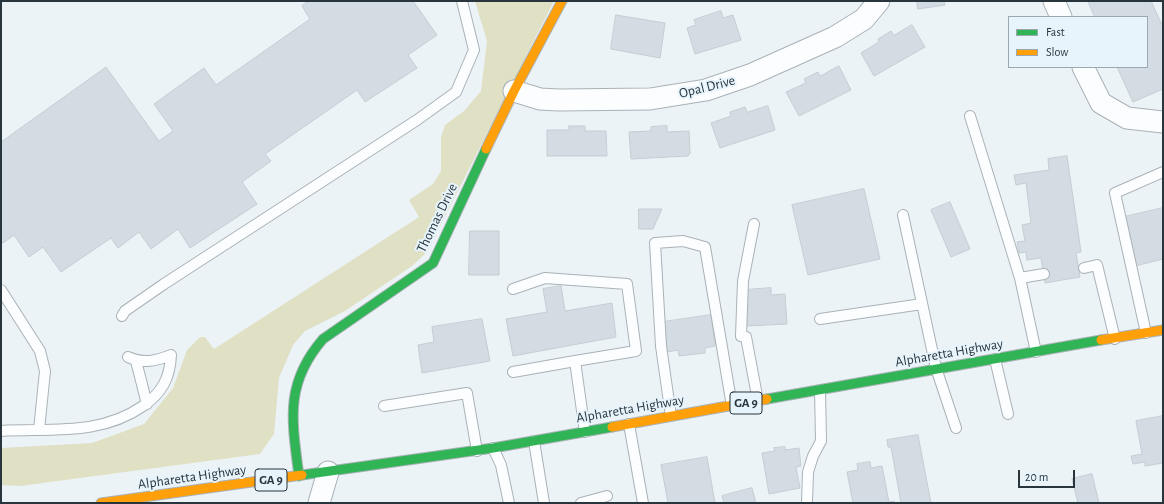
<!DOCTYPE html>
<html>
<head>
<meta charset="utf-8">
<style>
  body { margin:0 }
  #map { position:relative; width:1164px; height:504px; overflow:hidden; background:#ecf3f7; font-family:"Alegreya Sans",sans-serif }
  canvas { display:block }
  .frame { position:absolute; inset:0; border:2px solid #29353d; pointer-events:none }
  .legend { position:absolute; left:1008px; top:16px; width:140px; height:52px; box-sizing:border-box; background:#e7f4fc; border:1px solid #9ba8b0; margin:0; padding:5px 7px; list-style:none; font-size:12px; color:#29353d }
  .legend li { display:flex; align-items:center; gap:8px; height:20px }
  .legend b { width:20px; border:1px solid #9ba8b0 }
  .scale { position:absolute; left:1018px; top:470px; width:57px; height:18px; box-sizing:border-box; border:2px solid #29353d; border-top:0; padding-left:5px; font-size:12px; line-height:14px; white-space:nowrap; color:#29353d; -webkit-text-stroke:3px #e7f4fc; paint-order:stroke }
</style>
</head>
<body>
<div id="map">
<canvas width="1164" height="504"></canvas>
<div class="frame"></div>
<ul class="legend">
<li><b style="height:5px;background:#30b455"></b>Fast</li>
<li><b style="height:5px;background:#ff9f0a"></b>Slow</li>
</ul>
<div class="scale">20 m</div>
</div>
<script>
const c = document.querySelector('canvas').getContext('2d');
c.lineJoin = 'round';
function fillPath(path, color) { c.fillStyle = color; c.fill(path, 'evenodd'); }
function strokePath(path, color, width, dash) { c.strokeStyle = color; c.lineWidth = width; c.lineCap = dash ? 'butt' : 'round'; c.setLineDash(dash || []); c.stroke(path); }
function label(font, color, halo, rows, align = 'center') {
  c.font = font + ' "Alegreya Sans",sans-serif'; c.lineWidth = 4; c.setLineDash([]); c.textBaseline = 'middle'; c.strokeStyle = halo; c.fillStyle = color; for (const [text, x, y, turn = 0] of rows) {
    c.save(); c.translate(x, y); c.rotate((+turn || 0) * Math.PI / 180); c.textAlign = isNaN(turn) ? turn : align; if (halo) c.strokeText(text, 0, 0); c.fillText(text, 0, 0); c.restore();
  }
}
fillPath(new Path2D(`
  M 475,1 L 554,1 L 427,252 L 412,266 L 345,311 L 305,331 L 293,345 L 279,378 L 274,434 L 260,454 L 20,486 L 1,485 L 1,448 L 92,443 L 144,424 L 173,388 L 187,350 L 200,337 L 205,337 L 214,349 L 419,217 L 409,200 L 433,184 L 441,171 L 441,137 L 445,125 L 464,111 L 481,91 L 487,41 Z`), '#e0e0c5');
const building = new Path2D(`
  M 309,1 L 413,1 L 437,35 L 408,55 L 417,68 L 365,102 L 357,90 L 265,154 L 271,161 L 242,182 L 257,204 L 190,248 L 178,229 L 151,249 L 139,232 L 118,248 L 111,238 L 61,272 L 43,247 L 29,257 L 14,235 L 3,243 L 1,241 L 1,142 L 106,67 L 159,141 L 173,131 L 154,104 L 204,68 L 216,85 L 310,19 L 302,6 Z
  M 917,1 L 944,1 L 945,5 L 918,9 Z
  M 1088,1 L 1151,1 L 1163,27 L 1163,89 L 1133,102 L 1117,67 L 1147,67 L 1147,17 L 1095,17 Z
  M 721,11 L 723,18 L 733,15 L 741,40 L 695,54 L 687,28 L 696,25 L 694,20 Z
  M 616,15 L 665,23 L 660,58 L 611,49 Z
  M 912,25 L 925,47 L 874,76 L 861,53 L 879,42 L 878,39 L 891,31 L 894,35 Z
  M 839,66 L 851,90 L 799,116 L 786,92 L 806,83 L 804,79 L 818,72 L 820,76 Z
  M 768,106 L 775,130 L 720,148 L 711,123 L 731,116 L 730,112 L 745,107 L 747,112 Z
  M 569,126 L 585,126 L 585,131 L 606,131 L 607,156 L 547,156 L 547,130 L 569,130 Z
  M 667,126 L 667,132 L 689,131 L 690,153 L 688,156 L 631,159 L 629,132 L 651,131 L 651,127 Z
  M 1067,156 L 1081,252 L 1076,253 L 1080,277 L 1045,283 L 1041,258 L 1027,260 L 1026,252 L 1019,253 L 1017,242 L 1025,241 L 1022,225 L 1031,223 L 1026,183 L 1016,185 L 1014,175 L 1049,170 L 1048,159 Z
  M 864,189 L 880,259 L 808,275 L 792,205 Z
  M 950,202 L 970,249 L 951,257 L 931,210 Z
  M 1163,208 L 1163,259 L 1135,266 L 1124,217 Z
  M 639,209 L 662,209 L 653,229 L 639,229 Z
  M 470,231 L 499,231 L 499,275 L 469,275 Z
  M 561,286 L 565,311 L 612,303 L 616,337 L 513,356 L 506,319 L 547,312 L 543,289 Z
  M 771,288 L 771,295 L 785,294 L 787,324 L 746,326 L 744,290 Z
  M 711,315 L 715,346 L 705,348 L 705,353 L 679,356 L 678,350 L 667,352 L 663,322 Z
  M 482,319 L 490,361 L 422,373 L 418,345 L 434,342 L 432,327 Z
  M 1163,416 L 1163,463 L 1145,466 L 1145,462 L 1133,464 L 1131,456 L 1142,454 L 1136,421 Z
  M 918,435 L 931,503 L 901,503 L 891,447 L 888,447 L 887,440 Z
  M 785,447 L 785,450 L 799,448 L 801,466 L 796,467 L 800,488 L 769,494 L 762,453 L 775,451 L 774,448 Z
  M 707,457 L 715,503 L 668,503 L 661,465 Z
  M 870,462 L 871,468 L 882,466 L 889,502 L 894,501 L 894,503 L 853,503 L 847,472 L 858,470 L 857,464 Z
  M 1092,474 L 1099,503 L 1078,503 L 1072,479 Z
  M 752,488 L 756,503 L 724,503 L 722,496 Z`);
fillPath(building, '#d3dce2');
strokePath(building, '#c4cdd3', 1);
const lane = new Path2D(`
  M 970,116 L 1020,278
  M 903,215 L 936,368 L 956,428
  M 754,224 L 743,281 L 741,336 L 746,337 L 758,401
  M 1084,268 L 1097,265 L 1115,339
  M 513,289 L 545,278 L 627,284 L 636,351 L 575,361 L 585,432
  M 1,290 L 40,351 L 45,371 L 39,430
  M 122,316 L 125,311 L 164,284 L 417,120 L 456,92 L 474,50 L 462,1
  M 820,319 L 922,304
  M 1146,333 L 1115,193 L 1163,172
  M 1036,352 L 1020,278 L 1044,274
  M 995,359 L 1008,414
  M 136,361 L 147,404
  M 513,372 L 575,361
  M 384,406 L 467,393 L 477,451
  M 671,416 L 661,346 L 655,243 L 683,241 L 705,247 L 732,406
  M 629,424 L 643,503
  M 1,431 C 51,428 100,436 143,406 C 162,393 170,378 171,355 C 156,361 143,364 128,357
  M 534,441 L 544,503
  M 493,448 L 501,465 L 509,503
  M 581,503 L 607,496
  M 807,503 L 808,472 L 813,456 L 821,441 L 820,390`);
const street = new Path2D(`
  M 1054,1 L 1061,17
  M 1083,67 L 1101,103 L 1127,118 L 1163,122
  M 514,91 L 540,99 L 559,100 L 650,99 L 706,90 L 750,75 L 835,37 L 864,19 L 879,1
  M 319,503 L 328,472`);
const fast = new Path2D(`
  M 767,399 L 1101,340
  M 302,475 L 493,448 L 612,427
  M 299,476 C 292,421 284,384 323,339 L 433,263 L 486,149`);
const slow = new Path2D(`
  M 486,149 L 514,91 L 562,1
  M 1101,340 L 1163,330
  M 612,427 L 767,399
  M 101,503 L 302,475`);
strokePath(lane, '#a9b2b7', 12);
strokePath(street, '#a9b2b7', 23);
strokePath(fast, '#a9b2b7', 11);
strokePath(slow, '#a9b2b7', 11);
strokePath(lane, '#fcfdfe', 10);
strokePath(street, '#fcfdfe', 21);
strokePath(fast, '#30b455', 9);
strokePath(slow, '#ff9f0a', 9);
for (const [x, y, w] of [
  [746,403,32],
  [271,480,32]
]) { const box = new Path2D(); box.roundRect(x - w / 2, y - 11, w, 22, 3); c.fillStyle = '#e7f4fc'; c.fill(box); strokePath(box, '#29353d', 1); }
label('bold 13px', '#29353d', null, [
  ["GA 9",746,403],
  ["GA 9",271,480]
]);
label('14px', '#29353d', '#e7f4fc', [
  ["Opal Drive",707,87,-14],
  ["Thomas Drive",437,218,-64],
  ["Alpharetta Highway",949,353,-10],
  ["Alpharetta Highway",630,409,-10],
  ["Alpharetta Highway",192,477,-8]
]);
</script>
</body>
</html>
